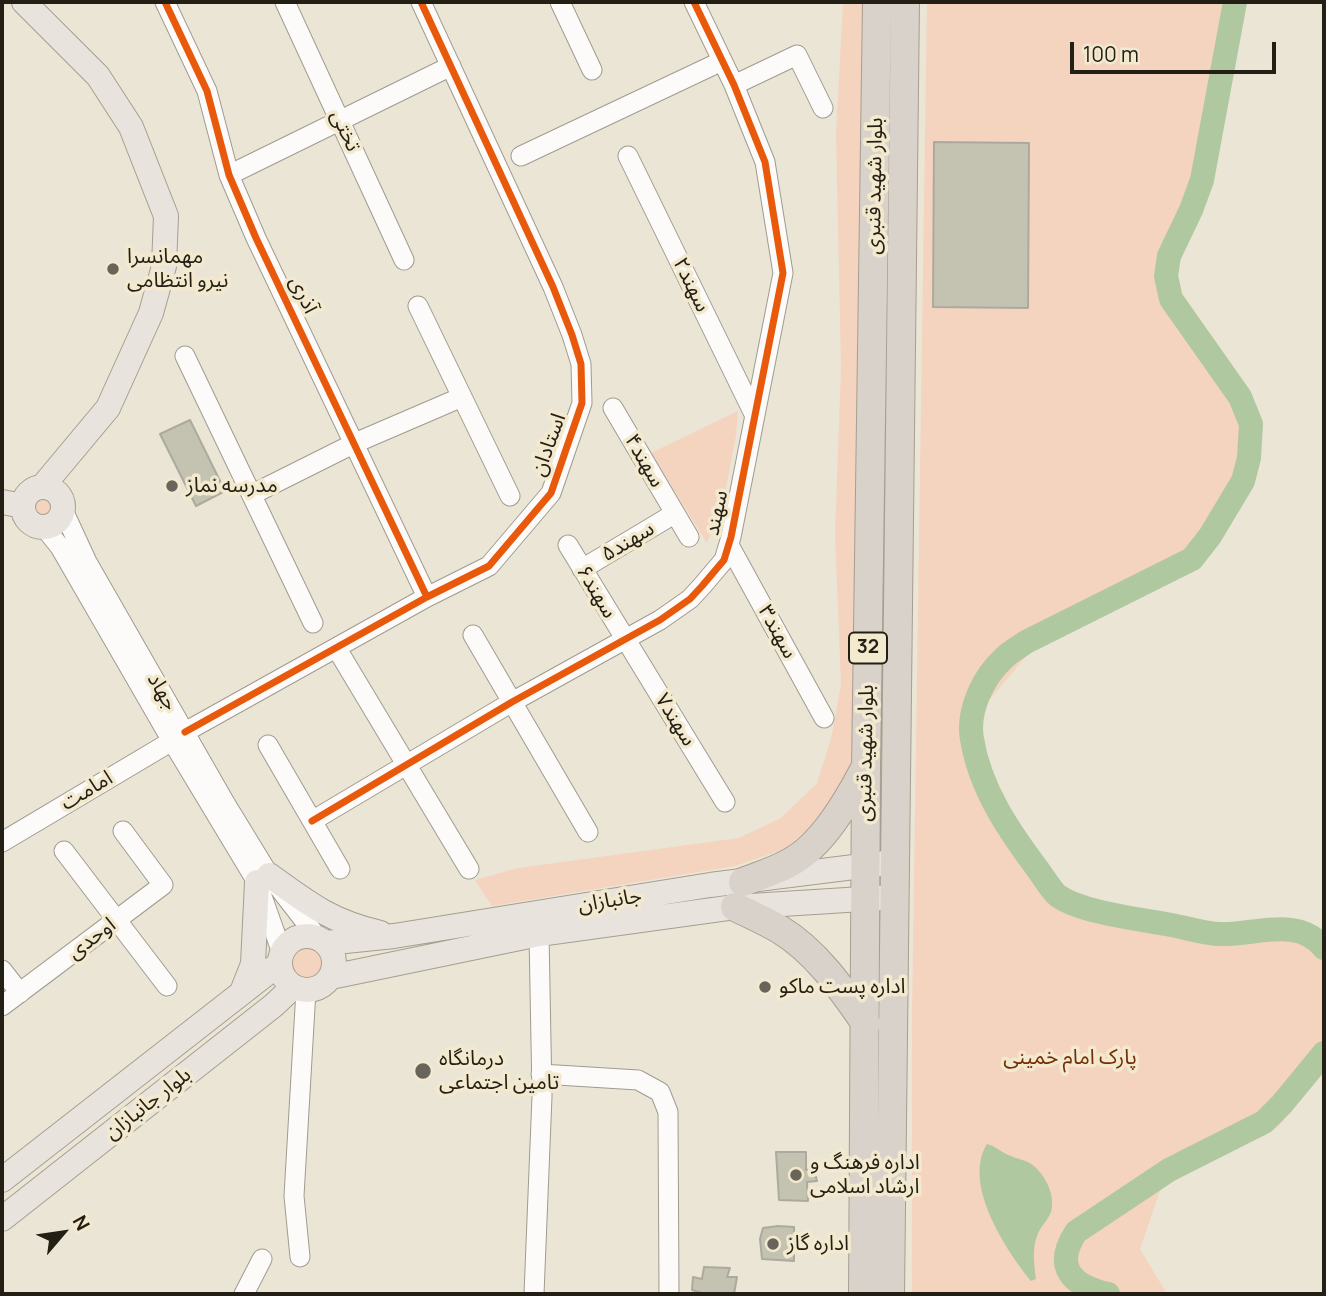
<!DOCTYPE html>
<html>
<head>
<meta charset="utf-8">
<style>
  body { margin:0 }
  #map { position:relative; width:1326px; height:1296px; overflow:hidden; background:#ebe5d6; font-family:Manrope,sans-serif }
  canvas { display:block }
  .frame { position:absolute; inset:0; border:4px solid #231f15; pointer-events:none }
  .north { position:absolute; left:28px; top:1198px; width:70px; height:70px; -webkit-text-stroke:5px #f3e9ce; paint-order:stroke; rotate:61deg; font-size:19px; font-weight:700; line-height:28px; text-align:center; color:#231f15 }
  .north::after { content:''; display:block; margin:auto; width:24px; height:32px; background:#231f15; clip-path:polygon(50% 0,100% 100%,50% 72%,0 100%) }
  .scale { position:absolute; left:1070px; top:42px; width:206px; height:32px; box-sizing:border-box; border:4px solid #231f15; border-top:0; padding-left:9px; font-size:21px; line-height:24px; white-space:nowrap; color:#231f15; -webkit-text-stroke:5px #f3e9ce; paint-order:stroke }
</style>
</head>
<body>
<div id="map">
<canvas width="1326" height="1296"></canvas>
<div class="frame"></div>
<div class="north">N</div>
<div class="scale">100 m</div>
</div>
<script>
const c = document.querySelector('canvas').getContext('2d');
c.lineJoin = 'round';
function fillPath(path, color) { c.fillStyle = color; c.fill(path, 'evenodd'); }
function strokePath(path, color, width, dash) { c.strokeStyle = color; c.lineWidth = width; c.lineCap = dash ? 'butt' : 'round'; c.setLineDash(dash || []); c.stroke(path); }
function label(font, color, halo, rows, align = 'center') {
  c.font = font + ' Manrope,"Noto Sans Arabic",sans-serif'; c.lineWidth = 7; c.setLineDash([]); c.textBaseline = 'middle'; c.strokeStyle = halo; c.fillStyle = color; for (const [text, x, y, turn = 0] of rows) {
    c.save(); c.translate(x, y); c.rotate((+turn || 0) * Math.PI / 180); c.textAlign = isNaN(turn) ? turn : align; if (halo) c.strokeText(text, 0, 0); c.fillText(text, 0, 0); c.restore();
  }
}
fillPath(new Path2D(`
  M 843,2 L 867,2 L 859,732 L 851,773 L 828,812 L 785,849 L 735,866 L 492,906 L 475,880 L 518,868 L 739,838 L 781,818 L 817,783 L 831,739 L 841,684 L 835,534 L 841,368 L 836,134 Z
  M 927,2 L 1233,2 L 1196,204 L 1164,276 L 1254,434 L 1229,489 L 1188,552 L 1087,604 L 1039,641 L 970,723 L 1006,833 L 1038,882 L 1141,916 L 1221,929 L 1324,939 L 1324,1072 L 1278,1127 L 1162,1185 L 1140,1249 L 1167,1294 L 912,1294 L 912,1013 Z
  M 738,411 L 736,436 L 722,508 L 707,543 L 651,453 Z
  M27 508a16 16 0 1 1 32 0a16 16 0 1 1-32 0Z
  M290 962a17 17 0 1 1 34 0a17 17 0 1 1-34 0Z`), '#f4d3bf');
fillPath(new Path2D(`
  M 987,1144 C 996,1146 1002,1153 1011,1156 C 1017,1159 1026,1160 1031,1164 C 1045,1173 1056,1196 1051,1212 C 1048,1220 1040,1227 1037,1236 C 1032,1250 1034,1264 1036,1279 L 1031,1281 C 1006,1250 962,1184 987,1144 Z`), '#b0c8a0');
strokePath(new Path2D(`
  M 1235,2 L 1202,180 L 1191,210 L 1169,256 L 1166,276 L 1171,299 L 1240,397 L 1251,424 L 1249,458 L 1243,481 L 1210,536 L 1192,559 L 1026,642 C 1019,647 1010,652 1004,658 C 983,677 967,711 972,739 C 980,789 1009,831 1039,871 C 1044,878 1051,890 1058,896 C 1083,913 1140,919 1171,925 C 1187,928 1203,933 1219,934 C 1253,936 1298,915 1324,948
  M 1108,1294 C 1072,1286 1053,1267 1076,1232 L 1169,1170 L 1264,1122 L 1282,1104 L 1324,1053`), '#b0c8a0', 24);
const building = new Path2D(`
  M 934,142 L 1029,143 L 1028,308 L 933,307 Z
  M 190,420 L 225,491 L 196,506 L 160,434 Z
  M 776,1152 L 806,1152 L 806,1170 L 814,1169 L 817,1181 L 807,1182 L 808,1201 L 779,1200 Z
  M 778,1226 L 794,1227 L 794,1261 L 762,1259 L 760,1239 L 763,1228 Z
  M 704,1267 L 730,1268 L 727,1277 L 737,1277 L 734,1294 L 706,1294 L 692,1290 L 693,1277 L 702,1279 Z`);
fillPath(building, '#c4c3b1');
strokePath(building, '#acaa9e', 2);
const minor = new Path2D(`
  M 165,2 L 207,91 L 229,175 L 256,238 L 427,597
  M 285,2 L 404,260
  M 560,2 L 592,70
  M 734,85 L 797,55 L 823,108
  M 521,156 L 722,61
  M 628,156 L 754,414
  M 229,175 L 451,66
  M 418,306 L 510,496
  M 185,356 L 313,623
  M 613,408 L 689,537
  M 253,494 L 355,443 L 462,397
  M 63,510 L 87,562 L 225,803 L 269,875 L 317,937
  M 44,527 L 60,547 L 172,741 L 257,882 L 282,953
  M 568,545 L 725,802
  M 729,545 L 824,718
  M 582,569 L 674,514
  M 473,635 L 588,832
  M 337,649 L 469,869
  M 185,732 L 427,597 L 489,566 L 551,493 L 582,403 L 581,364 L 572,335 L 553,287 L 421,2
  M 268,745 L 340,869
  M 312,821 L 512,702 L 660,620 L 690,599 L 702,586 L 724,560 L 731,537 L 783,273 L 765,162 L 734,85 L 694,2
  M 2,842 L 172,741
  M 64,851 L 167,986
  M 2,970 L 20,993
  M 2,1006 L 163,885 L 123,831
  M 541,1074 L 638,1080 L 660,1092 L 668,1112 L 669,1294
  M 300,1257 L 294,1196 L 306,990
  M 244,1294 L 262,1259
  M 534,1294 L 542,1096 L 539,934`);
const major = new Path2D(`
  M 24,2 L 98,76 L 131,127 L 166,216 L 164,266 L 151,313 L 108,408 L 42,487
  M23 507a20 20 0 1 1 40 0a20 20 0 1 1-40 0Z
  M 2,502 L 23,506
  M 269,875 C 309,904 330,921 380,933
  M280 963a27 27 0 1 1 54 0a27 27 0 1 1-54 0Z
  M 326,943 L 394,936 L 710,885 L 894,862
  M 331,977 L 539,934 L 735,907 L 894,897
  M 242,992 L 253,964 L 257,882
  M 2,1180 L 280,963
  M 2,1219 L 274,1005 L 293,987`);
const highway = new Path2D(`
  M 743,882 C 758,876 775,871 789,863 C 822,846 847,802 864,770
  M 735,907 C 750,914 765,921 779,929 C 816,951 842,989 866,1024
  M 863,1294 L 866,768 L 877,2
  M 890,1294 L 905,2`);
strokePath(minor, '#9f9b8f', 21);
strokePath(major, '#a69e90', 26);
strokePath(highway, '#a69e90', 30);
strokePath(minor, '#fcfbf9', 19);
strokePath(major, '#e8e3dd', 24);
strokePath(highway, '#d9d2ca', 28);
strokePath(new Path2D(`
  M 165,2 L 207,91 L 229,175 L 256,238 L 427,597
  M 185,732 L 427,597 L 489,566 L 551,493 L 582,403 L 581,364 L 572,335 L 553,287 L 421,2
  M 312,821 L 512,702 L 660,620 L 690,599 L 702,586 L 724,560 L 731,537 L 783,273 L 765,162 L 734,85 L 694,2`), '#e8590c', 7);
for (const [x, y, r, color] of [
  [113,269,7,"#696459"],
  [172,486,7,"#696459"],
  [765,987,7,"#696459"],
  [423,1071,9,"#696459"],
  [796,1175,7,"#696459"],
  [773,1244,7,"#696459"]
]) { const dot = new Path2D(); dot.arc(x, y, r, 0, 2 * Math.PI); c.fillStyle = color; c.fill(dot); strokePath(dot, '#f3e9ce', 2.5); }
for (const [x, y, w] of [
  [868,648,38]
]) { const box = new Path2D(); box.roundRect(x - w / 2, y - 15.5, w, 31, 5); c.fillStyle = '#f3e9ce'; c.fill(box); strokePath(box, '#231f15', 2); }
label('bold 19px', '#231f15', null, [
  ["32",868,648]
]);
label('21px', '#231f15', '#f3e9ce', [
  ["تختی",345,131,65],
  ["بلوار شهید قنبری",875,186,-89],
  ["سهند۲",691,285,64],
  ["آذری",303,295,64],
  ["استادان",549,445,-70],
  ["سهند۴",644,461,60],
  ["سهند",717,513,-78],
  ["سهند۵",628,542,-31],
  ["سهند۶",596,592,59],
  ["سهند۳",777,632,61],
  ["جهاد",162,692,60],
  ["سهند۷",675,720,58],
  ["بلوار شهید قنبری",866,753,-89],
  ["امامت",87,791,-31],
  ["جانبازان",610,901,-9],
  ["اوحدی",92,939,-37],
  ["بلوار جانبازان",148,1104,-38]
]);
label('21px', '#231f15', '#f3e9ce', [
  ["مهمانسرا",127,257],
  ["نیرو انتظامی",127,281],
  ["مدرسه نماز",186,486],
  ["اداره پست ماکو",779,987],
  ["درمانگاه",439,1059],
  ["تامین اجتماعی",439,1083],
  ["اداره فرهنگ و",810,1163],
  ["ارشاد اسلامی",810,1187],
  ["اداره گاز",787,1244]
], 'left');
label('21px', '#752d06', '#f3e9ce', [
  ["پارک امام خمینی",1070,1058]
]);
</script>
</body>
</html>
